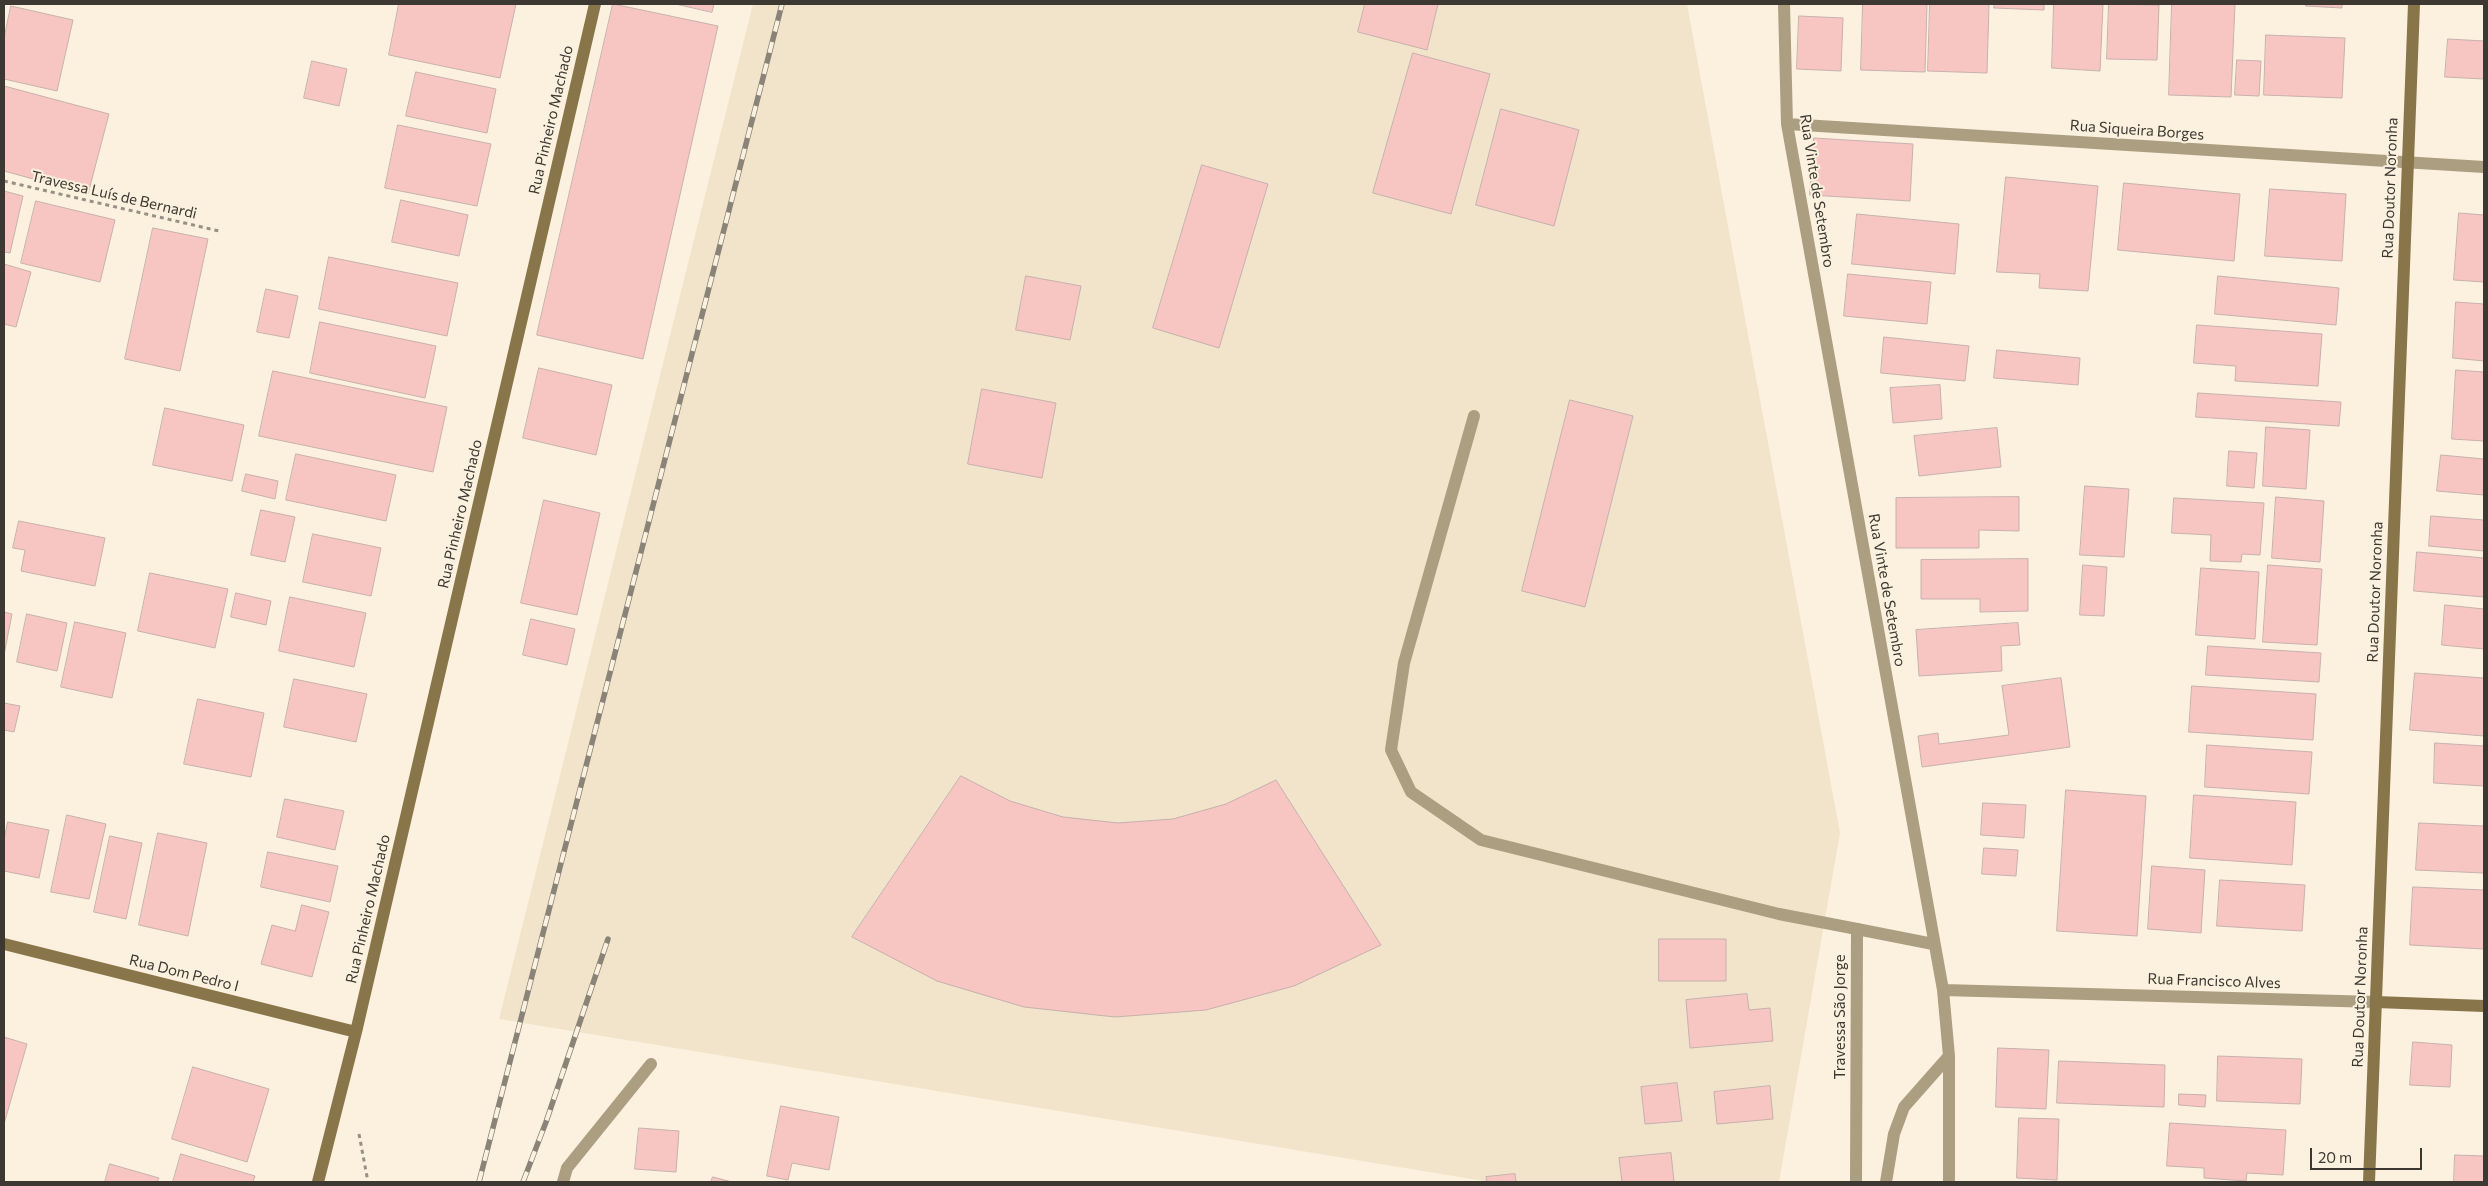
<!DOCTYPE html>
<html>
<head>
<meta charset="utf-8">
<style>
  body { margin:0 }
  #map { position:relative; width:2488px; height:1186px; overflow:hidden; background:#fbf1de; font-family:Commissioner,sans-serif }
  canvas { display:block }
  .frame { position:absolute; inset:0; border:5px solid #3d3932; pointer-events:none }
  .scale { position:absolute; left:2310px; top:1148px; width:112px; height:22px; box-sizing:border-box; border:2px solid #3d3932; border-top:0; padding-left:6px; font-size:15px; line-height:18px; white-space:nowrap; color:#3d3932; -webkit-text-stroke:4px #fbf1de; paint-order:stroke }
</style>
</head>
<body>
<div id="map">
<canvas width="2488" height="1186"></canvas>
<div class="frame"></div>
<div class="scale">20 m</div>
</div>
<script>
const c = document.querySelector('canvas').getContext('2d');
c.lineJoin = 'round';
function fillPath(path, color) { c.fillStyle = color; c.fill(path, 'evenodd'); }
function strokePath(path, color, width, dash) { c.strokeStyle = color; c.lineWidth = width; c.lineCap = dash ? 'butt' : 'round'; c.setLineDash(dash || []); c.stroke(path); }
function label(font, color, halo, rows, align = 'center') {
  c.font = font + ' Commissioner,sans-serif'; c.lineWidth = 4; c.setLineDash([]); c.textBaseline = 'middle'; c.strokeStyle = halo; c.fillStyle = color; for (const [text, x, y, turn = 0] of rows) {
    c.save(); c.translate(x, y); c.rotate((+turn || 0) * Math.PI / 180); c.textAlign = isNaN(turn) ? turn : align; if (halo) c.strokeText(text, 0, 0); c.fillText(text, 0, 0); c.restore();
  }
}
fillPath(new Path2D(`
  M 753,4 L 1687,4 L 1840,833 L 1779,1182 L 1490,1182 L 499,1019 Z`), '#f1e4cb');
const building = new Path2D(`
  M 399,4 L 516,4 L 500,78 L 389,55 Z
  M 613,4 L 718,26 L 643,359 L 537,335 Z
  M 676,4 L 714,4 L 712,12 Z
  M 1365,4 L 1438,4 L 1427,50 L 1358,32 Z
  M 1863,4 L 1927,4 L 1925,72 L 1861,70 Z
  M 1930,4 L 1989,4 L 1987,73 L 1928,71 Z
  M 1995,4 L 2044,4 L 2044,10 L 1994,8 Z
  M 2054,4 L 2103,4 L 2100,71 L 2052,68 Z
  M 2109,4 L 2159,5 L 2157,60 L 2107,59 Z
  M 2172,4 L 2235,4 L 2231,97 L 2169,95 Z
  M 2306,4 L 2342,4 L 2342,8 L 2306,6 Z
  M 11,6 L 73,20 L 57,91 L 4,79 L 4,39 Z
  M 1799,16 L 1843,18 L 1841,71 L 1797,69 Z
  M 2266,35 L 2345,38 L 2342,98 L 2264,95 Z
  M 2448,39 L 2484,41 L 2484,79 L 2445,77 Z
  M 1413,53 L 1490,74 L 1451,214 L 1373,193 Z
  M 2237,60 L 2261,61 L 2259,96 L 2235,95 Z
  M 312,61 L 347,69 L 339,106 L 304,98 Z
  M 416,72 L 496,89 L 487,133 L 406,116 Z
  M 4,86 L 109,114 L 88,194 L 4,171 Z
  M 1501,109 L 1579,130 L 1554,226 L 1476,205 Z
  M 398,125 L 491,144 L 477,206 L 385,188 Z
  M 1814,138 L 1913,144 L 1910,201 L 1810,195 Z
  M 1202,165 L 1268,184 L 1219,348 L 1153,328 Z
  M 2006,177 L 2098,186 L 2088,291 L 2039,288 L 2040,274 L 1997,272 Z
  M 2124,183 L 2240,194 L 2234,261 L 2118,250 Z
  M 2270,189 L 2346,194 L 2342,261 L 2265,256 Z
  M 4,191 L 23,196 L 10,253 L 4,252 Z
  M 401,200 L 468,215 L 459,256 L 392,242 Z
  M 36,201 L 115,220 L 100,282 L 21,263 Z
  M 2459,213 L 2484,215 L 2484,282 L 2454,280 Z
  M 1857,214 L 1959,224 L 1955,274 L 1852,264 Z
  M 153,228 L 208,239 L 180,371 L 125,359 Z
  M 329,257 L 458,283 L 447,336 L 319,309 Z
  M 4,264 L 31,272 L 16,327 L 4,324 Z
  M 1848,274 L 1931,282 L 1927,324 L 1844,316 Z
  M 1026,276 L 1081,286 L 1070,340 L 1016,330 Z
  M 2218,276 L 2339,288 L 2336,325 L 2215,314 Z
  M 266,289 L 298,296 L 289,338 L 257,332 Z
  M 2456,302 L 2484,304 L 2484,361 L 2453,358 Z
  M 320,322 L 436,346 L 425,398 L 310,373 Z
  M 2197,325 L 2322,334 L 2318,386 L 2235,381 L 2236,366 L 2194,363 Z
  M 1884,337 L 1969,346 L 1965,381 L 1881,373 Z
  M 1997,350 L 2080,358 L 2078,385 L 1994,378 Z
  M 539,368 L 612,385 L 596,455 L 523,438 Z
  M 2456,370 L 2484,372 L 2484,441 L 2452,439 Z
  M 273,371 L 447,407 L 433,472 L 259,436 Z
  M 1940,385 L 1942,419 L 1893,423 L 1890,388 Z
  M 982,389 L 1056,403 L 1042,478 L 968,464 Z
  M 2198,393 L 2341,402 L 2339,426 L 2196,417 Z
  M 1570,400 L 1633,416 L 1585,607 L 1522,591 Z
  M 165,408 L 244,425 L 232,481 L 153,465 Z
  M 2266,427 L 2310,430 L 2306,489 L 2263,486 Z
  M 1997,428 L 2001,467 L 1919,476 L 1914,436 Z
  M 2229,451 L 2257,453 L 2254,488 L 2227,486 Z
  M 296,454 L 396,475 L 386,521 L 286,500 Z
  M 2441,455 L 2484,459 L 2484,495 L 2437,491 Z
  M 246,474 L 278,481 L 275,499 L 242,491 Z
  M 2085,486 L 2129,489 L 2124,557 L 2080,555 Z
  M 2019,497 L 2019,531 L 1979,530 L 1979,548 L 1896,548 L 1896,498 Z
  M 2276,497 L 2324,501 L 2320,562 L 2272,558 Z
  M 2174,498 L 2264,503 L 2260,555 L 2242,554 L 2241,562 L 2210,561 L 2211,535 L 2172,533 Z
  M 544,500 L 600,513 L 577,615 L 521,603 Z
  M 261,510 L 295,517 L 285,562 L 251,555 Z
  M 2431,516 L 2484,520 L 2484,551 L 2429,546 Z
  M 19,521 L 105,538 L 95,586 L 21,571 L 25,550 L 13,548 Z
  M 313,534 L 381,548 L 371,596 L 303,582 Z
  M 2417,552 L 2484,558 L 2484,597 L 2414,591 Z
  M 2028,559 L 2028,611 L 1980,612 L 1980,599 L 1921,599 L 1921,560 Z
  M 2083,565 L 2107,567 L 2104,616 L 2080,615 Z
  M 2268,565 L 2322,569 L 2317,645 L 2263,642 Z
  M 2201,568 L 2259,572 L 2255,639 L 2196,635 Z
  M 150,573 L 228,589 L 215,648 L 138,631 Z
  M 236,593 L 271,601 L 266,625 L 231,617 Z
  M 290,597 L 366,613 L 354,667 L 279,651 Z
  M 2445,605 L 2484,609 L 2484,649 L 2442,645 Z
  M 4,612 L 12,614 L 4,655 Z
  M 27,614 L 67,623 L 57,671 L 17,662 Z
  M 531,619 L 575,629 L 567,665 L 523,655 Z
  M 75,622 L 126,633 L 112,698 L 61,687 Z
  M 2018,623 L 2020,645 L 2001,646 L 2002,671 L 1919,676 L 1916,630 Z
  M 2208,646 L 2321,653 L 2319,682 L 2206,675 Z
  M 2415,673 L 2484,678 L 2484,736 L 2410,730 Z
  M 2061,678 L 2070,747 L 1922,767 L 1918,736 L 1938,733 L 1939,744 L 2009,735 L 2002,686 Z
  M 294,679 L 367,694 L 356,742 L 284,727 Z
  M 2192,686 L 2316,694 L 2313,740 L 2189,732 Z
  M 198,699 L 264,713 L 251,777 L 184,764 Z
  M 4,703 L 20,706 L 14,732 L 4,730 Z
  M 2435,743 L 2484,746 L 2484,786 L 2434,783 Z
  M 2207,745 L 2312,752 L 2309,794 L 2205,787 Z
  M 961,776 L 1010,801 L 1063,817 L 1118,823 L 1173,819 L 1226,804 L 1276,780 L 1381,945 L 1294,986 L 1206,1010 L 1115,1017 L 1024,1007 L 937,981 L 852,937 Z
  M 2066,790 L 2146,796 L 2137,936 L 2057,931 Z
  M 2194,795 L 2296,802 L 2292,865 L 2190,858 Z
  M 285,799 L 344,811 L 335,850 L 277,837 Z
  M 1983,803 L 2026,805 L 2024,838 L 1981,835 Z
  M 67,815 L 106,824 L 89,899 L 51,892 Z
  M 8,822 L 49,830 L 39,878 L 4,871 L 4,840 Z
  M 2419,823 L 2484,826 L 2484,873 L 2416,870 Z
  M 158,833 L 207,843 L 188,936 L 139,925 Z
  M 110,836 L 142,843 L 126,919 L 94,912 Z
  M 1984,848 L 2018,850 L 2016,876 L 1982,874 Z
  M 268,852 L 338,866 L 330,902 L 261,887 Z
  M 2152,866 L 2205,870 L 2201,933 L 2148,929 Z
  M 2220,880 L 2305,885 L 2302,931 L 2217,926 Z
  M 2413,887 L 2484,890 L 2484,949 L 2410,945 Z
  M 302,905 L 329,912 L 312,977 L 261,964 L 272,925 L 295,931 Z
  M 1659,939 L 1726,939 L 1726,981 L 1659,981 Z
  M 1747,994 L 1749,1010 L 1770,1008 L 1773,1041 L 1690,1048 L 1686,1000 Z
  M 4,1037 L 27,1044 L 4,1124 Z
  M 2413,1042 L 2452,1045 L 2450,1087 L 2410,1085 Z
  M 1998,1048 L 2049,1050 L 2046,1109 L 1996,1107 Z
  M 2218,1056 L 2302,1059 L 2300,1104 L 2217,1101 Z
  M 2059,1061 L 2165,1065 L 2164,1107 L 2057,1103 Z
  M 193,1067 L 269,1089 L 247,1162 L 172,1139 Z
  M 1677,1083 L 1682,1121 L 1645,1124 L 1641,1087 Z
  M 1770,1086 L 1773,1119 L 1717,1124 L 1714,1092 Z
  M 2179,1094 L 2206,1095 L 2205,1107 L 2179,1105 Z
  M 781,1106 L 839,1117 L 829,1170 L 792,1163 L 788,1180 L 767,1176 Z
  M 2019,1118 L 2059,1119 L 2057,1180 L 2017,1178 Z
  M 2170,1123 L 2286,1130 L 2283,1175 L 2247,1173 L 2246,1181 L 2204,1178 L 2204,1168 L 2167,1166 Z
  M 639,1128 L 679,1131 L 676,1172 L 635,1169 Z
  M 1671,1153 L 1674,1182 L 1622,1182 L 1619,1158 Z
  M 181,1154 L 255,1176 L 253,1182 L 173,1182 Z
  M 2455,1155 L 2484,1156 L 2484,1182 L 2454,1182 Z
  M 110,1164 L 159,1178 L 157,1182 L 105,1182 Z
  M 1515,1174 L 1516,1182 L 1487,1182 L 1486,1177 Z
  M 713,1177 L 732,1182 L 711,1182 Z`);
fillPath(building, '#f7c6c2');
strokePath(building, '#c7b0ae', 1);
strokePath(new Path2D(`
  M 4,181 L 219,231
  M 359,1134 L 368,1182`), '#979083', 3, [4, 4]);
strokePath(new Path2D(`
  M 1474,416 L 1404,663 L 1391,750 L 1411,792 L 1481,840 L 1779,914 L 1857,929`), '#ab9e81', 12);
strokePath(new Path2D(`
  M 1784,4 L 1787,124 L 1943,990 L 1949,1056 L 1949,1182
  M 1787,124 L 2484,167
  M 1943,990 L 2376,1002
  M 563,1182 L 567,1168 L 651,1064
  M 1856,1182 L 1857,929 L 1933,944
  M 1886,1182 L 1894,1134 L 1904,1107 L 1949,1056`), '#ab9e81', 12);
strokePath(new Path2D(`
  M 4,944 L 356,1032
  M 2376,1002 L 2484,1006
  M 318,1182 L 356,1032 L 595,4
  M 2369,1182 L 2414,4`), '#88754a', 12);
const rail = new Path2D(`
  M 479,1182 L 782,4
  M 523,1182 L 546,1122 L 608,939`);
strokePath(rail, '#8a8478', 5.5);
strokePath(rail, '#fbf1de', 4, [11]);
label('15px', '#3d3932', '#fbf1de', [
  ["Rua Pinheiro Machado",551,120,-77],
  ["Rua Siqueira Borges",2137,130,4],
  ["Rua Doutor Noronha",2390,188,-88],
  ["Rua Vinte de Setembro",1817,191,81],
  ["Travessa Luís de Bernardi",114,195,13],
  ["Rua Pinheiro Machado",460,514,-77],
  ["Rua Vinte de Setembro",1887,590,80],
  ["Rua Doutor Noronha",2375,592,-88],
  ["Rua Pinheiro Machado",368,909,-77],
  ["Rua Dom Pedro I",184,973,14],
  ["Rua Francisco Alves",2214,981,2],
  ["Rua Doutor Noronha",2360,997,-88],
  ["Travessa São Jorge",1840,1017,-90]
]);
</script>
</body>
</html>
